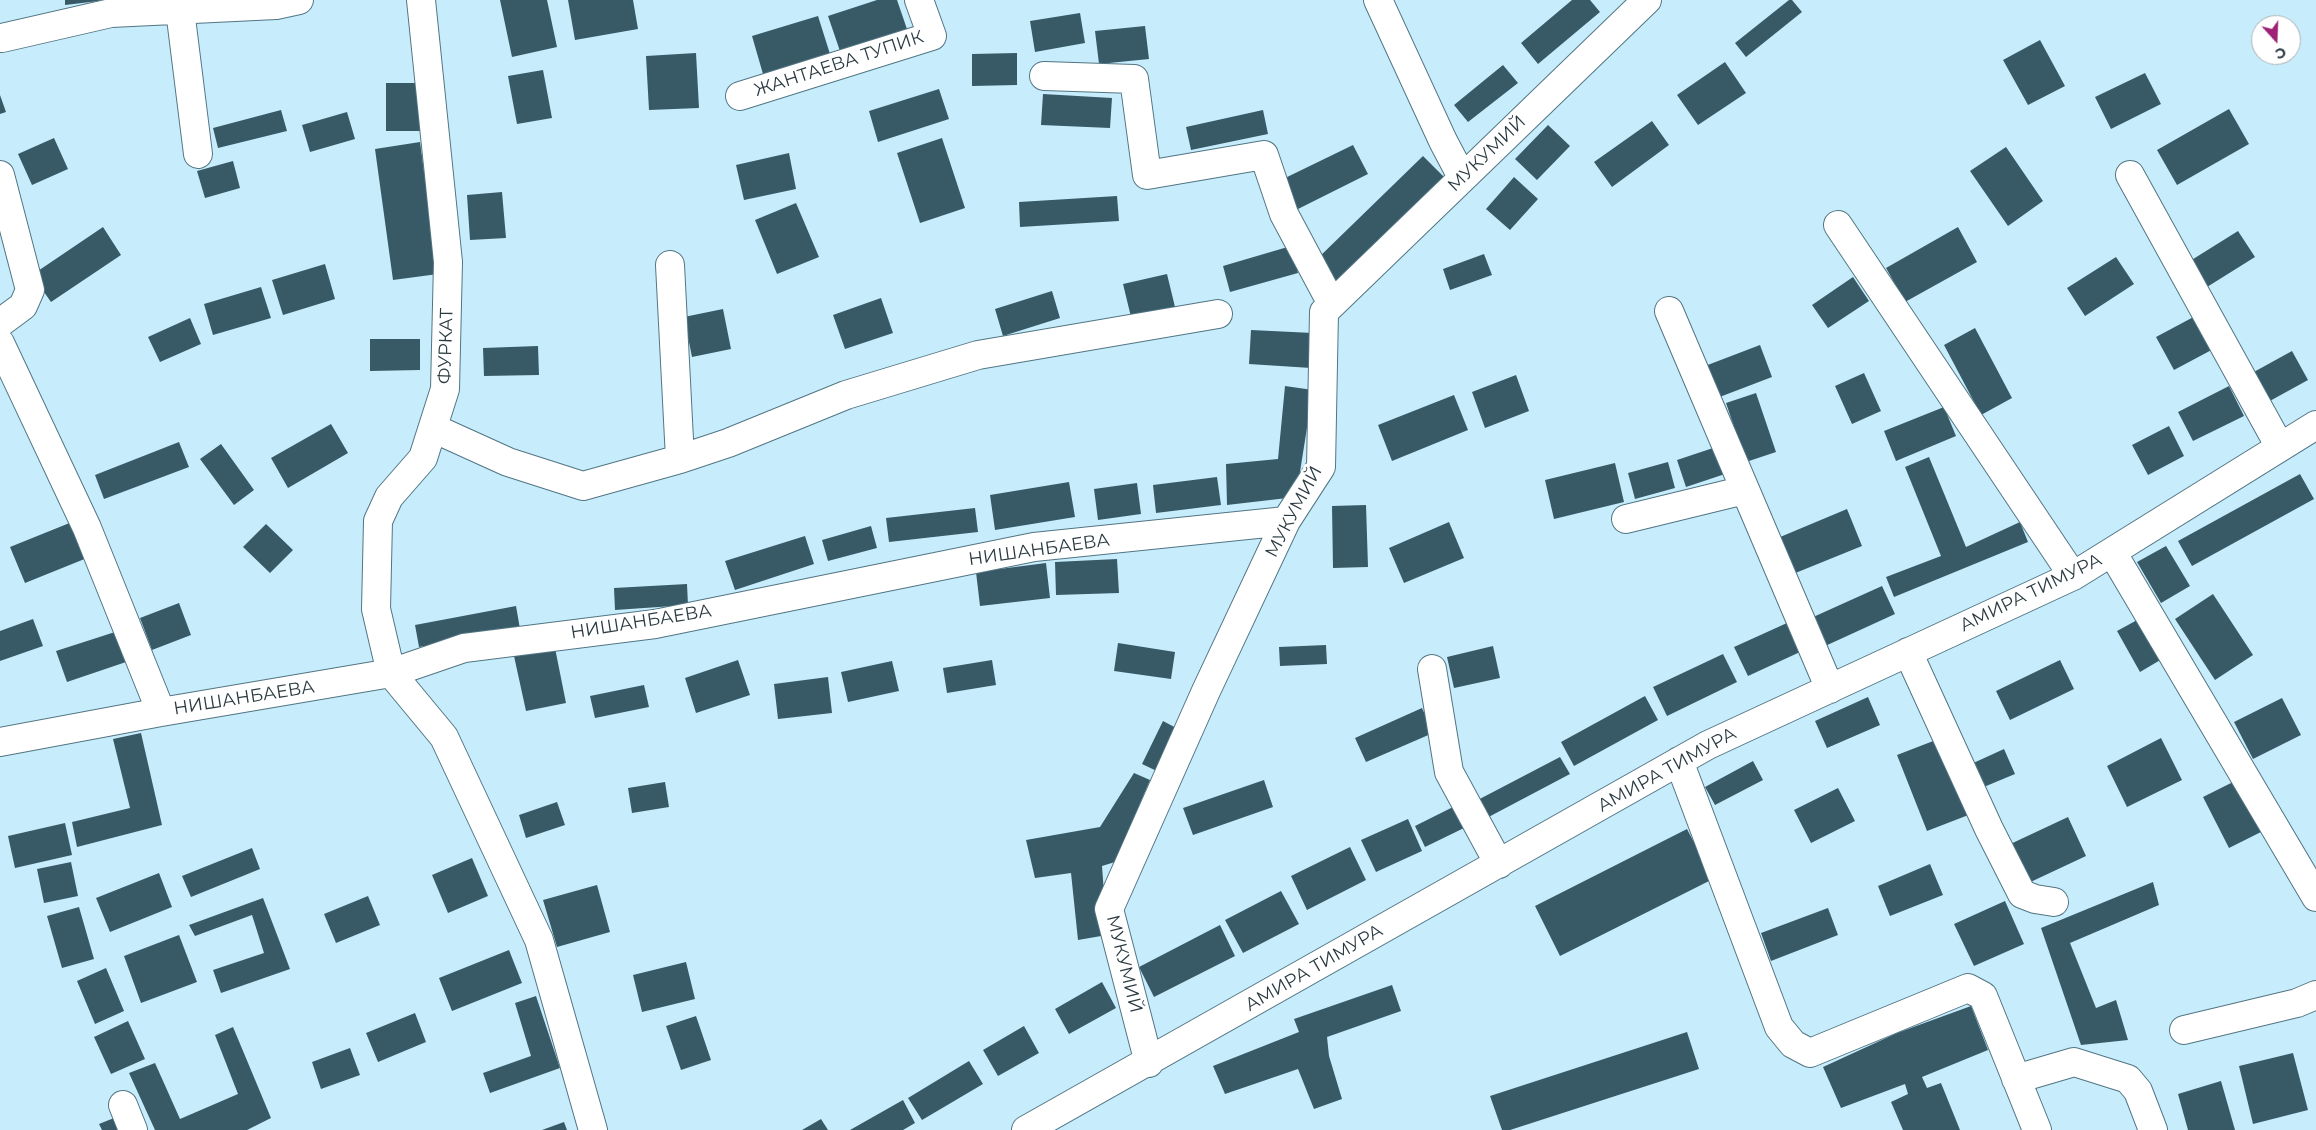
<!DOCTYPE html>
<html>
<head>
<meta charset="utf-8">
<style>
  body { margin:0 }
  #map { position:relative; width:2316px; height:1130px; overflow:hidden; background:#c7edfd; font-family:Montserrat,sans-serif }
  canvas { display:block }
  .north { position:absolute; left:2251px; top:15px; width:50px; height:50px; box-sizing:border-box; background:#fff; border:1px solid #aab1b3; border-radius:50%; rotate:160deg; font-size:14px; font-weight:700; line-height:20px; text-align:center; color:#2b3b41 }
  .north::after { content:''; display:block; margin:auto; width:18px; height:22px; background:#9e2176; clip-path:polygon(50% 0,100% 100%,50% 72%,0 100%) }
</style>
</head>
<body>
<div id="map">
<canvas width="2316" height="1130"></canvas>
<div class="north">С</div>
</div>
<script>
const c = document.querySelector('canvas').getContext('2d');
c.lineJoin = 'round';
function fillPath(path, color) { c.fillStyle = color; c.fill(path, 'evenodd'); }
function strokePath(path, color, width, dash) { c.strokeStyle = color; c.lineWidth = width; c.lineCap = dash ? 'butt' : 'round'; c.setLineDash(dash || []); c.stroke(path); }
function label(font, color, halo, rows, align = 'center') {
  c.font = font + ' Montserrat,sans-serif'; c.lineWidth = 5; c.setLineDash([]); c.textBaseline = 'middle'; c.strokeStyle = halo; c.fillStyle = color; for (const [text, x, y, turn = 0] of rows) {
    c.save(); c.translate(x, y); c.rotate((+turn || 0) * Math.PI / 180); c.textAlign = isNaN(turn) ? turn : align; if (halo) c.strokeText(text, 0, 0); c.fillText(text, 0, 0); c.restore();
  }
}
fillPath(new Path2D(`
  M 65,0 L 99,0 L 99,1 L 65,5 Z
  M 500,0 L 547,0 L 557,47 L 512,57 Z
  M 568,0 L 633,0 L 638,29 L 575,40 Z
  M 877,0 L 897,0 L 908,32 L 841,54 L 828,16 Z
  M 1572,0 L 1590,0 L 1600,12 L 1538,64 L 1521,43 Z
  M 1789,0 L 1792,0 L 1802,12 L 1746,57 L 1735,43 Z
  M 1080,13 L 1085,43 L 1035,52 L 1030,21 Z
  M 818,16 L 830,54 L 763,74 L 752,36 Z
  M 1145,26 L 1149,59 L 1099,64 L 1095,31 Z
  M 2040,40 L 2065,86 L 2028,105 L 2003,60 Z
  M 696,53 L 699,108 L 649,110 L 646,56 Z
  M 1017,53 L 1017,85 L 972,86 L 972,54 Z
  M 1725,62 L 1746,93 L 1698,125 L 1677,95 Z
  M 1503,65 L 1518,83 L 1468,122 L 1454,105 Z
  M 543,70 L 552,118 L 517,124 L 508,76 Z
  M 2145,73 L 2161,104 L 2111,129 L 2095,97 Z
  M 386,83 L 422,83 L 422,131 L 386,131 Z
  M 939,89 L 949,119 L 878,142 L 869,111 Z
  M 1043,94 L 1112,98 L 1110,128 L 1041,125 Z
  M 0,95 L 6,112 L 0,114 Z
  M 2229,109 L 2249,144 L 2177,185 L 2157,150 Z
  M 281,110 L 287,131 L 218,148 L 213,128 Z
  M 1263,110 L 1268,134 L 1191,150 L 1186,127 Z
  M 347,112 L 355,139 L 310,152 L 302,125 Z
  M 1652,121 L 1669,145 L 1612,187 L 1594,162 Z
  M 1548,125 L 1570,146 L 1537,180 L 1515,159 Z
  M 54,138 L 68,169 L 32,185 L 18,154 Z
  M 942,138 L 965,208 L 920,223 L 897,153 Z
  M 420,142 L 438,274 L 393,280 L 375,149 Z
  M 1353,145 L 1368,174 L 1298,209 L 1283,179 Z
  M 2006,147 L 2043,201 L 2008,226 L 1970,171 Z
  M 789,153 L 796,189 L 744,200 L 736,165 Z
  M 1423,156 L 1446,179 L 1339,284 L 1315,261 Z
  M 233,161 L 240,188 L 205,198 L 197,171 Z
  M 1514,177 L 1538,199 L 1510,230 L 1486,209 Z
  M 502,192 L 506,238 L 470,240 L 467,195 Z
  M 1117,196 L 1119,221 L 1020,227 L 1019,202 Z
  M 796,203 L 819,257 L 777,274 L 755,220 Z
  M 103,227 L 121,255 L 51,302 L 32,275 Z
  M 1958,227 L 1977,262 L 1905,302 L 1886,268 Z
  M 2238,231 L 2255,257 L 2207,287 L 2190,261 Z
  M 1291,246 L 1298,273 L 1230,292 L 1223,266 Z
  M 1484,254 L 1492,275 L 1450,290 L 1443,269 Z
  M 2116,257 L 2134,284 L 2085,316 L 2067,288 Z
  M 325,264 L 335,299 L 283,315 L 272,280 Z
  M 1167,274 L 1175,307 L 1131,317 L 1123,284 Z
  M 1853,277 L 1869,301 L 1828,328 L 1812,305 Z
  M 261,287 L 271,318 L 213,335 L 204,304 Z
  M 1052,291 L 1060,318 L 1003,336 L 995,309 Z
  M 881,298 L 893,333 L 845,349 L 833,315 Z
  M 723,309 L 731,349 L 692,357 L 684,317 Z
  M 2201,313 L 2219,346 L 2174,370 L 2156,337 Z
  M 190,318 L 201,344 L 160,362 L 148,337 Z
  M 1975,328 L 2012,398 L 1981,415 L 1944,345 Z
  M 1251,330 L 1313,333 L 1311,368 L 1249,364 Z
  M 370,339 L 420,339 L 420,370 L 370,371 Z
  M 1760,345 L 1772,377 L 1717,398 L 1705,366 Z
  M 538,346 L 539,375 L 484,376 L 483,348 Z
  M 2292,351 L 2308,380 L 2268,402 L 2252,373 Z
  M 1864,373 L 1881,411 L 1852,424 L 1835,386 Z
  M 1516,375 L 1529,411 L 1485,428 L 1472,392 Z
  M 1285,386 L 1313,390 L 1296,497 L 1227,505 L 1226,464 L 1278,459 Z
  M 2229,386 L 2244,416 L 2193,441 L 2178,412 Z
  M 1756,393 L 1776,452 L 1746,462 L 1726,403 Z
  M 1454,395 L 1468,430 L 1392,461 L 1378,425 Z
  M 1944,407 L 1956,436 L 1896,461 L 1884,431 Z
  M 331,424 L 348,453 L 288,488 L 271,458 Z
  M 2169,426 L 2184,456 L 2148,475 L 2132,445 Z
  M 179,442 L 189,467 L 104,499 L 95,475 Z
  M 221,444 L 254,490 L 234,505 L 200,459 Z
  M 1719,446 L 1728,473 L 1686,487 L 1677,460 Z
  M 1929,457 L 1966,547 L 2020,522 L 2028,542 L 1894,597 L 1886,577 L 1941,556 L 1905,467 Z
  M 1668,462 L 1675,488 L 1635,499 L 1628,473 Z
  M 1615,463 L 1624,502 L 1554,519 L 1545,480 Z
  M 2300,474 L 2314,499 L 2192,566 L 2178,541 Z
  M 1217,477 L 1221,505 L 1156,513 L 1153,485 Z
  M 1069,482 L 1075,517 L 995,530 L 990,495 Z
  M 1137,483 L 1141,514 L 1098,520 L 1094,489 Z
  M 1366,505 L 1368,567 L 1333,568 L 1332,506 Z
  M 975,508 L 978,532 L 889,542 L 886,518 Z
  M 1847,509 L 1862,546 L 1788,576 L 1773,540 Z
  M 72,522 L 87,558 L 25,583 L 10,547 Z
  M 1449,522 L 1464,558 L 1404,583 L 1389,548 Z
  M 266,524 L 293,550 L 270,573 L 243,547 Z
  M 871,526 L 877,548 L 828,561 L 822,540 Z
  M 805,536 L 814,564 L 735,590 L 725,561 Z
  M 2166,546 L 2190,586 L 2161,603 L 2137,562 Z
  M 1117,559 L 1119,593 L 1056,595 L 1055,562 Z
  M 1046,563 L 1050,598 L 980,606 L 976,572 Z
  M 687,584 L 688,605 L 615,610 L 614,588 Z
  M 1882,586 L 1895,614 L 1823,647 L 1811,618 Z
  M 2213,594 L 2253,655 L 2215,680 L 2175,619 Z
  M 179,603 L 191,635 L 152,650 L 140,618 Z
  M 516,606 L 520,629 L 419,647 L 415,625 Z
  M 33,619 L 43,646 L 0,661 L 0,631 Z
  M 2139,619 L 2162,659 L 2140,672 L 2117,631 Z
  M 1787,623 L 1800,652 L 1748,676 L 1734,647 Z
  M 115,632 L 126,662 L 67,682 L 56,651 Z
  M 1118,643 L 1175,652 L 1171,679 L 1114,671 Z
  M 1326,645 L 1327,664 L 1280,666 L 1279,647 Z
  M 1493,646 L 1500,678 L 1454,688 L 1447,657 Z
  M 555,648 L 566,703 L 526,711 L 514,656 Z
  M 1723,654 L 1737,682 L 1667,716 L 1653,687 Z
  M 738,660 L 750,695 L 696,713 L 685,678 Z
  M 992,660 L 996,685 L 947,693 L 943,668 Z
  M 2060,660 L 2074,689 L 2010,720 L 1996,691 Z
  M 892,661 L 899,691 L 848,702 L 841,672 Z
  M 828,677 L 832,713 L 778,719 L 774,684 Z
  M 644,685 L 649,707 L 595,718 L 590,696 Z
  M 1645,696 L 1658,720 L 1574,766 L 1561,742 Z
  M 1868,697 L 1880,725 L 1827,748 L 1815,721 Z
  M 2282,698 L 2301,735 L 2253,759 L 2234,722 Z
  M 1422,708 L 1433,733 L 1366,762 L 1355,738 Z
  M 1163,721 L 1182,731 L 1161,773 L 1142,764 Z
  M 141,733 L 162,825 L 77,847 L 72,822 L 130,808 L 113,739 Z
  M 1941,738 L 1971,814 L 1927,831 L 1897,755 Z
  M 2161,738 L 2182,780 L 2127,807 L 2107,766 Z
  M 2004,749 L 2015,774 L 1979,789 L 1969,765 Z
  M 1560,757 L 1570,774 L 1481,821 L 1472,803 Z
  M 1753,761 L 1763,780 L 1715,805 L 1705,787 Z
  M 1134,773 L 1150,780 L 1115,862 L 1102,866 L 1107,935 L 1078,940 L 1071,873 L 1035,878 L 1026,840 L 1100,827 Z
  M 2241,778 L 2267,829 L 2229,848 L 2203,797 Z
  M 1264,780 L 1273,807 L 1193,835 L 1183,808 Z
  M 665,782 L 669,807 L 632,813 L 628,788 Z
  M 1838,788 L 1855,821 L 1811,843 L 1794,810 Z
  M 557,802 L 565,825 L 526,838 L 519,815 Z
  M 1453,807 L 1464,828 L 1425,847 L 1415,826 Z
  M 2068,817 L 2086,856 L 2022,886 L 2004,847 Z
  M 1408,819 L 1422,851 L 1376,872 L 1361,840 Z
  M 65,823 L 72,855 L 15,868 L 8,836 Z
  M 1687,829 L 1713,879 L 1560,956 L 1535,906 Z
  M 1350,847 L 1366,880 L 1307,910 L 1291,876 Z
  M 252,848 L 260,869 L 191,897 L 182,876 Z
  M 472,858 L 488,896 L 448,913 L 432,875 Z
  M 71,862 L 78,896 L 44,903 L 37,869 Z
  M 1930,864 L 1943,895 L 1890,916 L 1878,886 Z
  M 159,873 L 172,907 L 110,932 L 96,898 Z
  M 2153,882 L 2159,905 L 2070,943 L 2096,1008 L 2116,1000 L 2128,1040 L 2081,1045 L 2041,928 Z
  M 597,885 L 610,932 L 557,947 L 543,900 Z
  M 1281,891 L 1299,924 L 1243,953 L 1225,920 Z
  M 368,896 L 380,925 L 336,943 L 324,914 Z
  M 263,898 L 290,969 L 221,993 L 213,970 L 264,953 L 252,915 L 195,936 L 189,925 Z
  M 2005,901 L 2024,944 L 1974,966 L 1954,924 Z
  M 79,907 L 94,959 L 62,968 L 47,916 Z
  M 1828,908 L 1838,935 L 1771,961 L 1761,933 Z
  M 1220,925 L 1235,956 L 1154,997 L 1139,967 Z
  M 179,935 L 197,982 L 141,1003 L 124,956 Z
  M 509,950 L 522,983 L 452,1011 L 439,978 Z
  M 686,962 L 695,999 L 642,1012 L 633,975 Z
  M 106,968 L 124,1011 L 95,1024 L 77,981 Z
  M 1102,982 L 1116,1008 L 1069,1034 L 1055,1009 Z
  M 1392,985 L 1401,1011 L 1327,1037 L 1329,1056 L 1342,1099 L 1314,1109 L 1298,1069 L 1225,1094 L 1213,1066 L 1299,1032 L 1294,1019 Z
  M 536,996 L 560,1068 L 490,1093 L 483,1073 L 531,1056 L 515,1003 Z
  M 1971,1006 L 1988,1050 L 1922,1077 L 1927,1088 L 1941,1083 L 1960,1130 L 1903,1130 L 1891,1102 L 1908,1094 L 1905,1084 L 1841,1108 L 1823,1067 L 1897,1033 Z
  M 415,1013 L 426,1042 L 378,1062 L 366,1033 Z
  M 696,1016 L 711,1060 L 681,1070 L 666,1026 Z
  M 128,1021 L 145,1059 L 111,1074 L 94,1037 Z
  M 1024,1026 L 1039,1053 L 998,1076 L 983,1050 Z
  M 233,1027 L 271,1118 L 247,1130 L 155,1130 L 129,1073 L 155,1063 L 180,1119 L 238,1094 L 215,1035 Z
  M 1687,1032 L 1699,1069 L 1510,1130 L 1502,1130 L 1490,1096 Z
  M 350,1048 L 360,1075 L 321,1089 L 312,1062 Z
  M 2293,1053 L 2308,1110 L 2253,1124 L 2239,1066 Z
  M 969,1061 L 983,1084 L 922,1120 L 908,1098 Z
  M 2221,1081 L 2235,1130 L 2188,1130 L 2178,1094 Z
  M 903,1100 L 915,1123 L 903,1130 L 850,1130 Z
  M 119,1116 L 125,1130 L 102,1130 L 99,1124 Z
  M 821,1119 L 828,1130 L 802,1130 Z
  M 564,1122 L 567,1130 L 542,1130 Z`), '#385a67');
const minor = new Path2D(`
  M 421,0 L 448,262 L 445,389 L 423,458 L 389,497 L 378,521 L 376,609 L 391,673 L 444,737 L 539,940 L 593,1130
  M 1378,0 L 1443,141 L 1462,177
  M 180,10 L 198,154
  M 2,38 L 111,13 L 276,5 L 299,0
  M 1044,76 L 1134,79 L 1147,175 L 1264,155 L 1284,214 L 1332,304
  M 740,96 L 932,36 L 919,0
  M 0,175 L 30,290 L 23,306 L 0,323
  M 2130,175 L 2280,447
  M 1838,225 L 2073,576
  M 1669,311 L 1830,689
  M 0,343 L 87,528 L 161,712
  M 433,428 L 508,462 L 583,486 L 680,459 L 670,265
  M 680,459 L 728,443 L 846,395 L 978,355 L 1218,314
  M 1626,519 L 1745,490
  M 2112,552 L 2316,897
  M 1908,652 L 1989,829 L 2022,894 L 2035,899 L 2054,902
  M 1432,669 L 1449,772 L 1499,864
  M 0,742 L 161,712 L 391,673 L 464,648 L 655,624 L 1034,547 L 1286,521
  M 1679,761 L 1779,1027 L 1793,1044 L 1810,1053 L 1968,988 L 1983,996 L 2037,1130
  M 2184,1030 L 2297,1003 L 2316,995
  M 1149,1063 L 1109,909 L 1206,691 L 1286,521 L 1321,467 L 1324,312 L 1647,0
  M 2016,1079 L 2074,1062 L 2128,1079 L 2138,1091 L 2153,1130
  M 123,1105 L 133,1130
  M 1026,1130 L 1708,745 L 2073,576 L 2316,425`);
strokePath(minor, '#527583', 30);
strokePath(minor, '#fff', 28);
label('18px', '#2b3b41', '#fff', [
  ["ЖАНТАЕВА ТУПИК",839,64,-18],
  ["МУКУМИЙ",1487,154,-44],
  ["ФУРКАТ",446,346,-88],
  ["МУКУМИЙ",1294,512,-62],
  ["НИШАНБАЕВА",1039,550,-8],
  ["АМИРА ТИМУРА",2031,593,-26],
  ["НИШАНБАЕВА",641,622,-9],
  ["НИШАНБАЕВА",244,698,-9],
  ["АМИРА ТИМУРА",1667,770,-29],
  ["МУКУМИЙ",1124,964,76],
  ["АМИРА ТИМУРА",1314,968,-30]
]);
</script>
</body>
</html>
